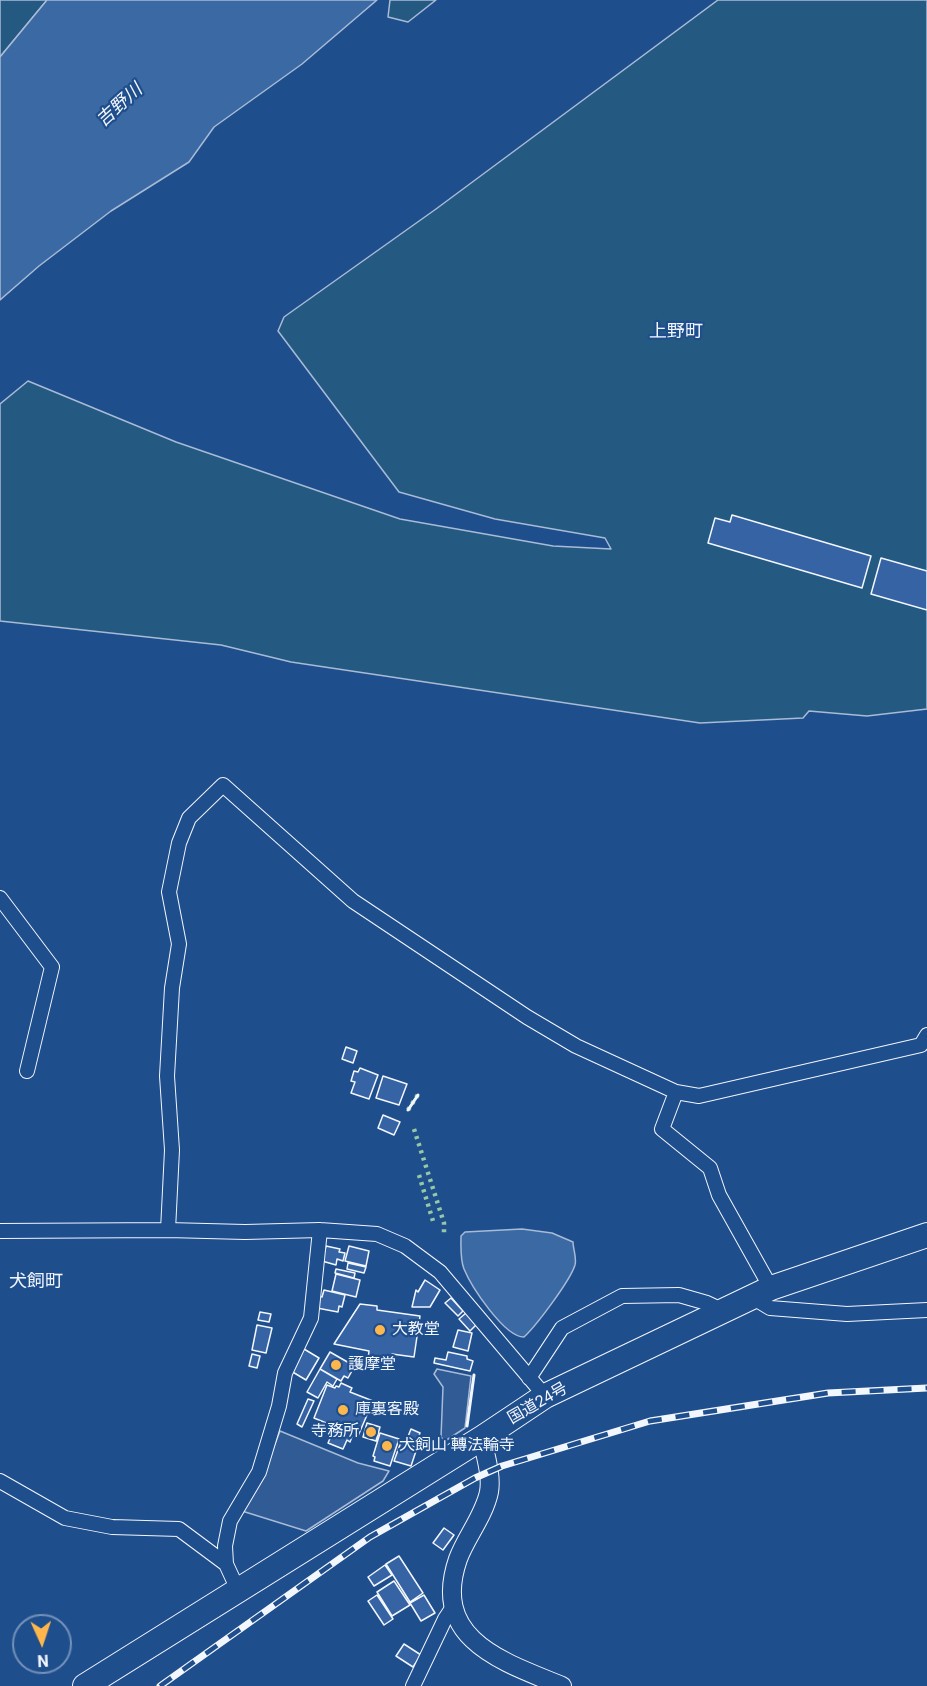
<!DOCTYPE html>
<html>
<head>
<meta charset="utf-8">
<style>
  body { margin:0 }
  #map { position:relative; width:927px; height:1686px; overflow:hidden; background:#1f4e8c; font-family:Roboto,sans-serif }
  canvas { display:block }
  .north { position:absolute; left:12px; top:1614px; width:60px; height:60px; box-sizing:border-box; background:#1f4e8c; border:2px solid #7391ba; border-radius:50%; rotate:177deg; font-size:16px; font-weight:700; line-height:24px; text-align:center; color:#f2f6ff }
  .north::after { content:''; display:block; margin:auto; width:21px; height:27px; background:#ffb74d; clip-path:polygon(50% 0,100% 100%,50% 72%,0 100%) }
</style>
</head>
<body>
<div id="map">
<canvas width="927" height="1686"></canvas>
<div class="north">N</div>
</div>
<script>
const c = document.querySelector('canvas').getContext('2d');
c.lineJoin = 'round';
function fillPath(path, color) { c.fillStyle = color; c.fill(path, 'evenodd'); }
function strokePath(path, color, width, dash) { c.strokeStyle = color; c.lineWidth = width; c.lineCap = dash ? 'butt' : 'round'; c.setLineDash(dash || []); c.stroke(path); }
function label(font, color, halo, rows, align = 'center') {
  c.font = font + ' Roboto,"Noto Sans JP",sans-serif'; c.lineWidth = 4.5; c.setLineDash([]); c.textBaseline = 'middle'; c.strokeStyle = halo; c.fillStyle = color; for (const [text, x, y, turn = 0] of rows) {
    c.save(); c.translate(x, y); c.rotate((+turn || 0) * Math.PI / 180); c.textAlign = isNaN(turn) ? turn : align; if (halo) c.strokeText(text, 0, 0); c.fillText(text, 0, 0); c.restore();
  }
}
const green = new Path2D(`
  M 0,0 L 47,0 L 0,57 Z
  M 390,0 L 436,0 L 408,22 L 388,17 Z
  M 718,0 L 927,0 L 927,709 L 867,716 L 809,711 L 803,718 L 700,723 L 291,662 L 221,645 L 0,621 L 0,404 L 28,381 L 176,442 L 400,519 L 553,546 L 611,549 L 605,538 L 495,519 L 399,492 L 278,331 L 284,317 L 436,209 Z`);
fillPath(green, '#245a82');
strokePath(green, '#a8bbd7', 1.5);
const parking = new Path2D(`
  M 437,1369 L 471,1376 L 465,1428 L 445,1441 L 441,1437 L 443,1387 L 434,1374 Z
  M 280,1431 L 358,1463 L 389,1471 L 383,1481 L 306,1531 L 242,1511 L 263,1475 Z`);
fillPath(parking, '#305b95');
strokePath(parking, '#a8bbd7', 1.5);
const water = new Path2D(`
  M 47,0 L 377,0 L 302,64 L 214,127 L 189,162 L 111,211 L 39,266 L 0,300 L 0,57 Z
  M 522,1229 L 552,1233 L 573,1242 C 573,1249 577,1258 575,1265 C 570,1281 536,1326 524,1337 C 504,1337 471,1286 464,1269 C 460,1259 461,1247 461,1236 L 465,1232 Z`);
fillPath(water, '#3b69a3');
strokePath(water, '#a8bbd7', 1.5);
const building = new Path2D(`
  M 732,515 L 871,556 L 862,588 L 708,543 L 715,518 L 730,522 Z
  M 881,558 L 927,571 L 927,610 L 871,594 Z
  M 346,1047 L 357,1051 L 353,1063 L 342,1059 Z
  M 360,1068 L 378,1075 L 369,1099 L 351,1093 L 355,1082 L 351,1081 L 354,1071 L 358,1072 Z
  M 383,1076 L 407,1084 L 399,1105 L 376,1098 Z
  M 383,1115 L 400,1122 L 394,1135 L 378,1128 Z
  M 326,1246 L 340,1249 L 339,1252 L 345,1253 L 343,1261 L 337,1259 L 336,1265 L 322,1261 Z
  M 349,1246 L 369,1251 L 366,1266 L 345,1261 Z
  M 348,1263 L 366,1267 L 364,1273 L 347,1269 Z
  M 336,1269 L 355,1273 L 354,1278 L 335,1273 Z
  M 336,1274 L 360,1280 L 356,1297 L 332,1291 Z
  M 425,1280 L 440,1290 L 430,1307 L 412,1307 L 416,1290 L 418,1292 Z
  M 324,1290 L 345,1295 L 342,1307 L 339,1306 L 338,1312 L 317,1308 L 319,1296 L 322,1297 Z
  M 451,1298 L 463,1311 L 458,1316 L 445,1303 Z
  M 360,1304 L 377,1306 L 377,1310 L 420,1316 L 414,1357 L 392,1354 L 391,1363 L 368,1359 L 369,1351 L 334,1344 Z
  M 260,1312 L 271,1314 L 269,1322 L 258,1320 Z
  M 466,1313 L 477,1324 L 470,1331 L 459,1319 Z
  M 257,1325 L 272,1328 L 266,1353 L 252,1350 Z
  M 458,1330 L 472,1333 L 468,1351 L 453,1347 Z
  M 304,1349 L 319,1358 L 306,1380 L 291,1371 Z
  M 330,1352 L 351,1364 L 349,1367 L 353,1369 L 348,1378 L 344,1376 L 341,1381 L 320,1369 Z
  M 448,1352 L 467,1356 L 467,1359 L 473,1361 L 470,1371 L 434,1363 L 435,1358 L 446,1360 Z
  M 252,1354 L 260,1356 L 257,1368 L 249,1366 Z
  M 320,1369 L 337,1379 L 333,1386 L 327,1382 L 318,1398 L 307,1392 Z
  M 341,1383 L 352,1388 L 350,1392 L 373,1401 L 358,1436 L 314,1418 L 327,1385 L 335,1388 L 336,1386 L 339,1387 Z
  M 308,1399 L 314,1401 L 302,1427 L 297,1424 Z
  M 367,1423 L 380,1427 L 376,1441 L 363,1437 Z
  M 335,1427 L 353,1434 L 350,1442 L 347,1440 L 343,1449 L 328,1443 Z
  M 411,1429 L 420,1433 L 416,1443 L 407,1439 Z
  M 380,1433 L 399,1439 L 390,1466 L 374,1461 L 375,1457 L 373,1456 Z
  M 401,1442 L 417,1448 L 411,1466 L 394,1461 Z
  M 444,1528 L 454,1535 L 443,1550 L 433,1543 Z
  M 399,1556 L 423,1593 L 410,1602 L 386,1564 Z
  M 385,1565 L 392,1575 L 374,1586 L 368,1577 Z
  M 394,1581 L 410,1605 L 392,1616 L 377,1592 Z
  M 377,1595 L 393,1619 L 384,1625 L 368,1601 Z
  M 424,1595 L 435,1613 L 421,1621 L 410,1603 Z
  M 404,1644 L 421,1655 L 413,1667 L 396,1656 Z`);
fillPath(building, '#3563a3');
strokePath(building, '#f2f6ff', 1.5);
const street = new Path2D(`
  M 0,898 L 52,967 L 27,1071
  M 676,1092 L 662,1129 L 710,1168 L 719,1195 L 771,1288
  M 168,1230 L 172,1150 L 167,1076 L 172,988 L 179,944 L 169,892 L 179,843 L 189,818 L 223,785 L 353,901 L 527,1017 L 576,1046 L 676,1092 L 699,1096 L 921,1045 L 927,1035
  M 0,1231 L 168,1230 L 245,1232 L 320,1230 L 377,1234 L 405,1246 L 440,1272 L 545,1396
  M 752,1297 L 770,1308 L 847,1314 L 927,1310
  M 529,1378 L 562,1328 L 622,1296 L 679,1295 L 707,1303 L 724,1311
  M 0,1481 L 65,1518 L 112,1527 L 179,1529 L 226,1564 L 238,1590
  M 226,1564 L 225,1546 L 230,1521 L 259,1472 L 279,1406 L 285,1373 L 311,1318 L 320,1230
  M 413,1686 L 445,1619 L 453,1607`);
const secondary = new Path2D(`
  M 482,1438 C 485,1455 492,1475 489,1492 C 484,1516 466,1537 458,1559 C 430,1640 504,1662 562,1686`);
const highway = new Path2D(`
  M 85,1686 L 482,1438 L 545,1396 L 771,1288 L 927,1235`);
strokePath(street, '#f2f6ff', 16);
strokePath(secondary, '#f2f6ff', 20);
strokePath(highway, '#f2f6ff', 26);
strokePath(street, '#1f4e8c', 14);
strokePath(secondary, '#1f4e8c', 18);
strokePath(highway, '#1f4e8c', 24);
const rail = new Path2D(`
  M 160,1686 L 370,1537 L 475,1478 L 502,1466 L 650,1421 L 828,1393 L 927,1388`);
strokePath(rail, '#f2f6ff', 7);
strokePath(rail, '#1f4e8c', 4.5, [14]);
strokePath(new Path2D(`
  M 408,1110 L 419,1093
  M 414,1129 L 444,1223 L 444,1235
  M 419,1175 L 433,1221`), '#97c8a6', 4.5, [3, 4.5]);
strokePath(new Path2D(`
  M 408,1110 L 418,1095
  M 467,1426 L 474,1375`), '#f2f6ff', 3);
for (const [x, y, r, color] of [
  [380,1330,6,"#ffb74d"],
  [336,1365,6,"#ffb74d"],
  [343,1410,6,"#ffb74d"],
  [371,1432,6,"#ffb74d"],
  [387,1446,6,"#ffb74d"]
]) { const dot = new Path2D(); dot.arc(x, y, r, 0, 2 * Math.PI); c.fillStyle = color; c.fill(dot); strokePath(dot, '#1f4e8c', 2); }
label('16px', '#f2f6ff', '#1f4e8c', [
  ["大教堂",392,1330],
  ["護摩堂",348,1365],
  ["庫裏客殿",355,1410],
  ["寺務所",359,1432,"right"],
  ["犬飼山 轉法輪寺",399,1446]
], 'left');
label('16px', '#f2f6ff', '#1f4e8c', [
  ["国道24号",538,1404,-30]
]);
label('italic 18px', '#f2f6ff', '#1f4e8c', [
  ["吉野川",120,106,-42]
]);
label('18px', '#f2f6ff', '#1f4e8c', [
  ["上野町",676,332],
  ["犬飼町",36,1282]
]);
</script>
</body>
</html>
